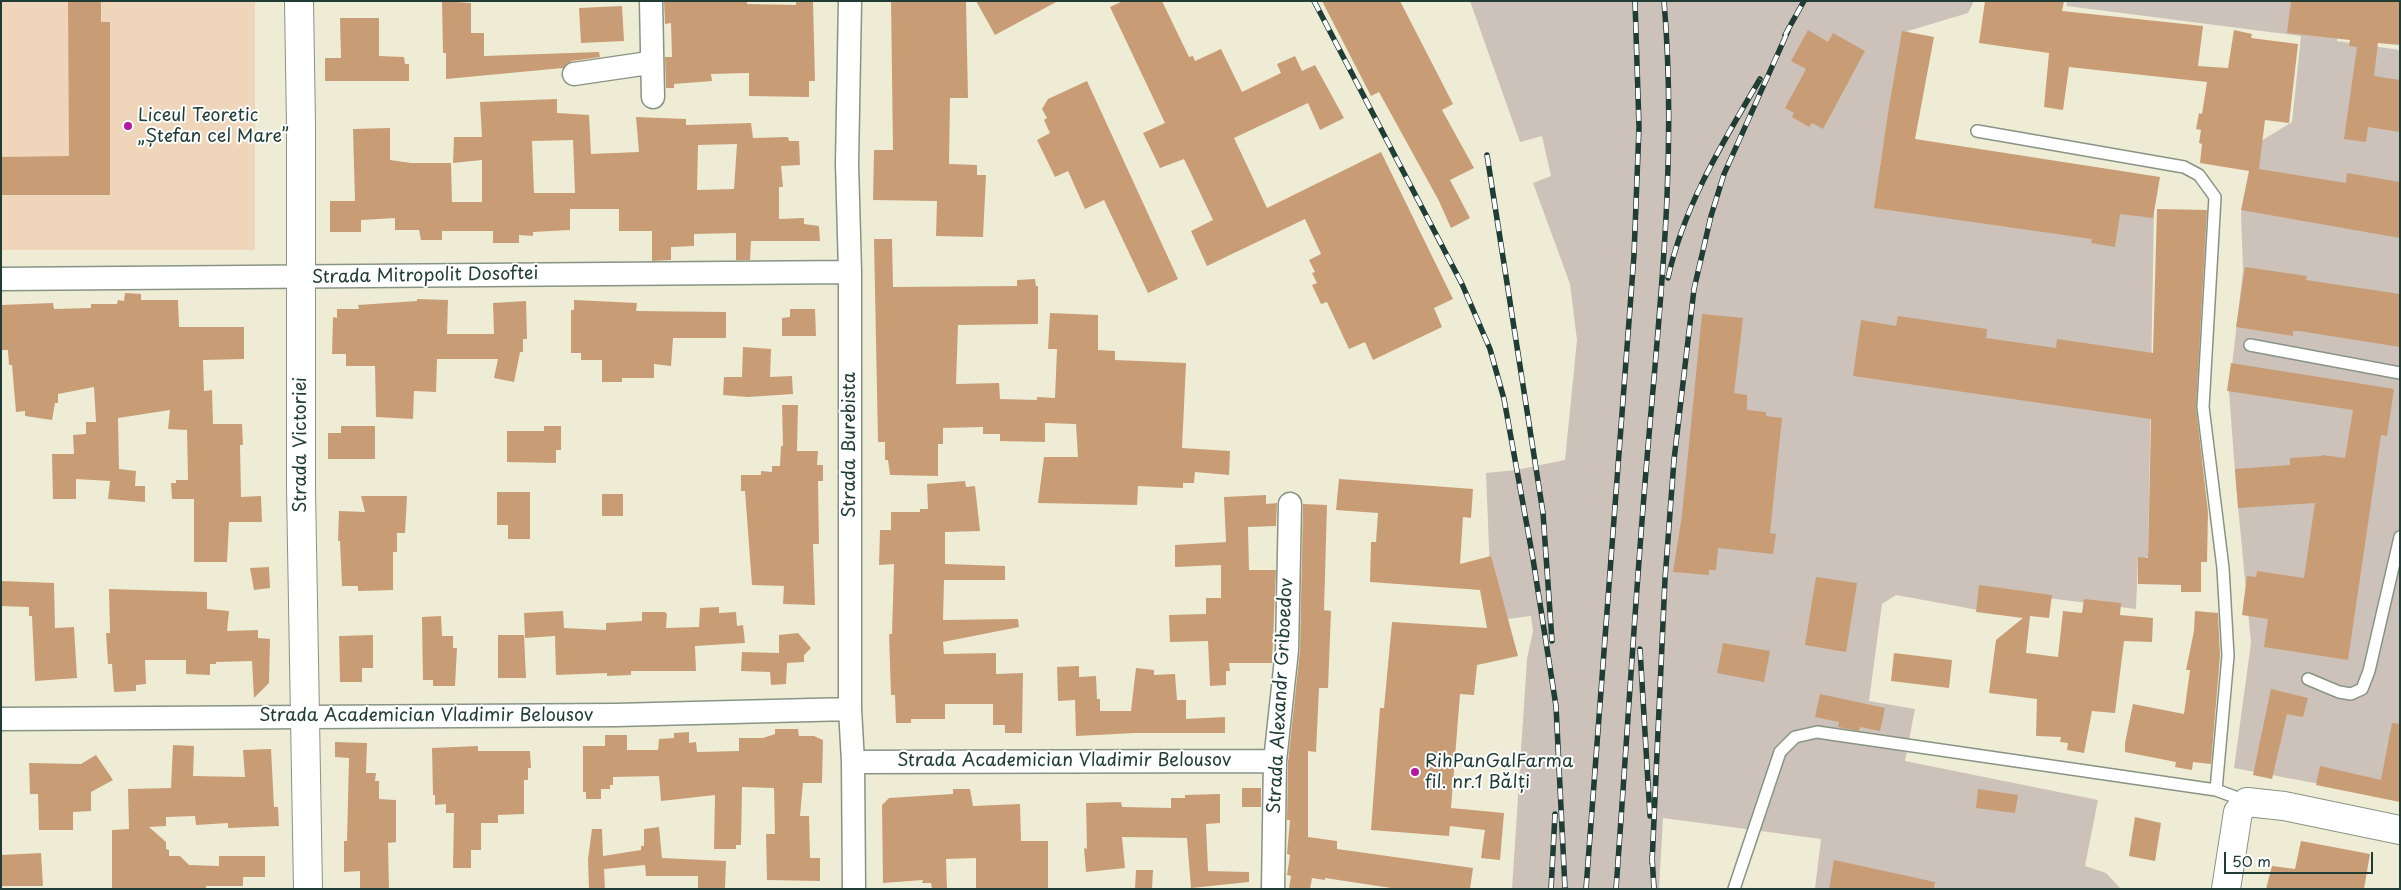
<!DOCTYPE html>
<html>
<head>
<meta charset="utf-8">
<style>
  body { margin:0 }
  #map { position:relative; width:2401px; height:890px; overflow:hidden; background:#efecd5; font-family:"Playpen Sans",sans-serif }
  canvas { display:block }
  .frame { position:absolute; inset:0; border:2px solid #1f3d34; pointer-events:none }
  .scale { position:absolute; left:2224px; top:852px; width:149px; height:22px; box-sizing:border-box; border:2px solid #1f3d34; border-top:0; padding-left:6px; font-size:15px; line-height:18px; white-space:nowrap; color:#1f3d34; -webkit-text-stroke:4px #fff; paint-order:stroke }
</style>
</head>
<body>
<div id="map">
<canvas width="2401" height="890"></canvas>
<div class="frame"></div>
<div class="scale">50 m</div>
</div>
<script>
const c = document.querySelector('canvas').getContext('2d');
c.lineJoin = 'round';
function fillPath(path, color) { c.fillStyle = color; c.fill(path, 'evenodd'); }
function strokePath(path, color, width, dash) { c.strokeStyle = color; c.lineWidth = width; c.lineCap = dash ? 'butt' : 'round'; c.setLineDash(dash || []); c.stroke(path); }
function label(font, color, halo, rows, align = 'center') {
  c.font = font + ' "Playpen Sans",sans-serif'; c.lineWidth = 4; c.setLineDash([]); c.textBaseline = 'middle'; c.strokeStyle = halo; c.fillStyle = color; for (const [text, x, y, turn = 0] of rows) {
    c.save(); c.translate(x, y); c.rotate((+turn || 0) * Math.PI / 180); c.textAlign = isNaN(turn) ? turn : align; if (halo) c.strokeText(text, 0, 0); c.fillText(text, 0, 0); c.restore();
  }
}
fillPath(new Path2D(`
  M 1,1 L 255,1 L 255,250 L 1,250 Z`), '#efd6bb');
fillPath(new Path2D(`
  M 1470,1 L 1974,1 L 1968,13 L 1908,31 L 1880,166 L 2154,208 L 2148,557 L 2138,560 L 2136,609 L 1983,590 L 1978,610 L 1896,595 L 1882,604 L 1869,701 L 1915,709 L 1905,761 L 2098,800 L 2085,866 L 2106,873 L 2121,889 L 1815,889 L 1821,839 L 1663,818 L 1659,889 L 1512,889 L 1527,659 L 1533,631 L 1531,616 L 1492,621 L 1486,473 L 1516,470 L 1565,460 L 1577,340 L 1570,284 L 1533,183 L 1551,176 L 1542,136 L 1520,142 Z
  M 2066,1 L 2342,1 L 2337,41 L 2400,50 L 2400,799 L 2234,768 L 2251,643 L 2236,485 L 2229,392 L 2243,270 L 2241,213 L 2256,144 L 2292,122 L 2301,36 L 2067,6 Z`), '#cdc2b9');
fillPath(new Path2D(`
  M 68,1 L 101,1 L 101,22 L 110,22 L 110,195 L 1,195 L 1,157 L 69,156 Z
  M 442,1 L 471,3 L 471,33 L 484,33 L 484,56 L 599,52 L 600,57 L 572,61 L 563,68 L 446,79 L 446,53 L 443,53 Z
  M 664,1 L 747,1 L 747,4 L 796,5 L 796,1 L 813,1 L 815,81 L 809,81 L 809,97 L 749,96 L 749,73 L 711,74 L 712,81 L 674,84 L 674,88 L 666,88 L 665,57 L 672,57 L 671,23 L 665,24 Z
  M 891,1 L 966,1 L 968,98 L 950,98 L 949,164 L 977,165 L 977,175 L 986,175 L 983,237 L 936,236 L 937,201 L 873,200 L 874,150 L 893,150 Z
  M 976,1 L 1058,1 L 995,35 Z
  M 1123,1 L 1162,1 L 1189,57 L 1193,56 L 1195,61 L 1221,49 L 1242,92 L 1281,73 L 1277,64 L 1295,56 L 1302,71 L 1315,65 L 1344,118 L 1320,130 L 1308,103 L 1234,138 L 1267,208 L 1381,152 L 1453,299 L 1434,308 L 1442,327 L 1373,360 L 1365,342 L 1349,349 L 1327,302 L 1321,304 L 1312,285 L 1317,283 L 1312,273 L 1315,272 L 1309,260 L 1321,254 L 1305,219 L 1207,266 L 1191,231 L 1213,220 L 1184,159 L 1160,168 L 1143,133 L 1165,123 L 1110,7 Z
  M 1322,1 L 1400,1 L 1453,104 L 1442,110 L 1474,168 L 1450,180 L 1470,218 L 1451,228 L 1439,201 L 1379,92 L 1371,96 Z
  M 1985,1 L 2064,1 L 2062,11 L 2203,26 L 2198,66 L 2228,68 L 2234,30 L 2252,34 L 2251,38 L 2298,44 L 2289,123 L 2265,120 L 2259,169 L 2346,183 L 2347,173 L 2400,182 L 2400,238 L 2241,210 L 2249,171 L 2200,163 L 2202,144 L 2199,143 L 2201,130 L 2196,129 L 2199,113 L 2202,114 L 2207,82 L 2069,67 L 2063,110 L 2044,107 L 2049,53 L 1979,43 Z
  M 2291,1 L 2400,1 L 2400,45 L 2378,43 L 2374,76 L 2400,80 L 2400,132 L 2368,127 L 2366,142 L 2344,139 L 2357,47 L 2349,46 L 2350,40 L 2287,33 Z
  M 622,6 L 624,41 L 581,43 L 579,8 Z
  M 340,18 L 379,18 L 379,56 L 404,57 L 405,64 L 409,64 L 409,81 L 325,81 L 325,58 L 341,58 Z
  M 1808,30 L 1828,42 L 1833,33 L 1865,51 L 1823,129 L 1812,123 L 1809,127 L 1792,117 L 1794,113 L 1785,108 L 1806,69 L 1791,61 Z
  M 1902,31 L 1934,37 L 1915,139 L 2160,177 L 2153,218 L 2120,214 L 2115,247 L 2091,243 L 2092,239 L 1874,208 L 1888,113 Z
  M 1087,81 L 1178,279 L 1148,293 L 1104,200 L 1085,209 L 1068,171 L 1055,177 L 1037,140 L 1050,133 L 1044,120 L 1047,118 L 1042,109 L 1048,99 Z
  M 557,99 L 557,113 L 589,115 L 591,154 L 639,152 L 636,117 L 686,119 L 686,125 L 751,123 L 753,138 L 788,137 L 789,141 L 799,141 L 800,165 L 781,166 L 783,187 L 779,187 L 779,219 L 804,218 L 804,224 L 819,226 L 820,241 L 751,241 L 750,260 L 736,260 L 736,233 L 694,234 L 694,246 L 671,247 L 671,260 L 652,261 L 652,231 L 619,231 L 619,209 L 570,209 L 570,230 L 533,232 L 533,236 L 519,235 L 519,243 L 493,243 L 493,231 L 442,231 L 442,240 L 421,240 L 419,230 L 395,230 L 395,218 L 361,220 L 361,232 L 330,232 L 330,201 L 355,201 L 353,129 L 390,128 L 390,160 L 411,163 L 451,163 L 452,202 L 482,202 L 482,160 L 453,163 L 454,137 L 482,137 L 480,102 ZM 573,140 L 575,193 L 534,193 L 532,141 ZM 737,144 L 734,189 L 697,190 L 698,145 Z
  M 2157,209 L 2207,210 L 2196,407 L 2208,512 L 2207,562 L 2201,562 L 2201,592 L 2181,592 L 2181,585 L 2138,584 L 2138,557 L 2148,558 L 2151,419 L 1853,376 L 1861,320 L 1896,326 L 1898,316 L 1987,329 L 1986,338 L 2056,348 L 2057,339 L 2153,353 Z
  M 874,239 L 892,239 L 893,287 L 1017,286 L 1017,280 L 1035,279 L 1036,286 L 1038,286 L 1038,324 L 958,325 L 956,384 L 999,383 L 1000,399 L 1037,400 L 1037,397 L 1055,398 L 1057,349 L 1048,349 L 1050,313 L 1098,315 L 1098,350 L 1115,351 L 1115,360 L 1186,363 L 1182,448 L 1230,451 L 1229,475 L 1195,472 L 1194,483 L 1183,483 L 1183,488 L 1138,486 L 1137,505 L 1038,503 L 1044,457 L 1078,457 L 1076,424 L 1045,423 L 1045,442 L 1000,441 L 1000,434 L 983,434 L 983,427 L 943,428 L 943,444 L 938,444 L 938,476 L 890,475 L 888,460 L 885,460 L 885,442 L 878,442 Z
  M 2245,267 L 2307,276 L 2306,280 L 2400,294 L 2400,347 L 2299,331 L 2293,331 L 2293,336 L 2236,327 Z
  M 125,293 L 141,294 L 141,300 L 178,300 L 179,327 L 244,327 L 244,359 L 203,360 L 204,391 L 212,390 L 213,424 L 242,424 L 243,445 L 240,445 L 241,497 L 261,496 L 262,522 L 229,522 L 227,562 L 194,562 L 194,499 L 172,499 L 171,483 L 176,483 L 176,480 L 188,480 L 187,430 L 168,429 L 170,410 L 118,418 L 119,469 L 136,471 L 135,486 L 145,486 L 145,502 L 108,499 L 110,481 L 76,479 L 76,499 L 53,499 L 52,454 L 74,454 L 73,435 L 86,434 L 86,422 L 96,422 L 94,387 L 58,394 L 58,403 L 55,403 L 52,420 L 25,416 L 25,411 L 16,412 L 12,365 L 9,365 L 8,350 L 1,350 L 1,305 L 53,303 L 54,309 L 91,308 L 91,304 L 117,304 L 118,300 L 124,301 Z
  M 417,299 L 448,300 L 447,334 L 494,334 L 493,303 L 526,301 L 527,339 L 523,339 L 523,352 L 520,352 L 514,382 L 494,378 L 498,359 L 437,359 L 436,392 L 414,391 L 413,419 L 376,417 L 375,366 L 346,366 L 346,354 L 332,354 L 333,317 L 337,318 L 337,309 L 359,309 L 358,305 L 417,301 Z
  M 574,300 L 637,303 L 636,311 L 726,312 L 726,338 L 673,338 L 671,366 L 654,364 L 654,378 L 622,378 L 622,382 L 602,382 L 602,360 L 581,360 L 581,353 L 571,353 L 571,310 L 574,310 Z
  M 790,309 L 815,309 L 816,336 L 782,336 L 782,318 L 790,317 Z
  M 1702,314 L 1743,318 L 1734,393 L 1747,395 L 1747,410 L 1766,412 L 1766,416 L 1782,418 L 1770,533 L 1776,534 L 1773,554 L 1718,548 L 1716,570 L 1709,570 L 1709,575 L 1673,572 L 1682,515 Z
  M 743,347 L 771,349 L 770,377 L 792,376 L 793,394 L 748,397 L 723,395 L 724,377 L 742,377 Z
  M 2231,363 L 2394,389 L 2387,436 L 2381,435 L 2348,660 L 2264,647 L 2268,619 L 2242,615 L 2247,576 L 2256,577 L 2257,571 L 2304,578 L 2315,503 L 2238,508 L 2235,469 L 2290,465 L 2290,458 L 2322,456 L 2322,455 L 2345,458 L 2353,410 L 2227,391 Z
  M 782,405 L 798,405 L 797,451 L 818,451 L 817,465 L 823,465 L 823,481 L 818,481 L 819,544 L 813,544 L 815,605 L 783,604 L 784,586 L 752,585 L 745,491 L 741,491 L 741,475 L 761,475 L 761,471 L 772,472 L 772,466 L 780,466 L 781,446 L 783,446 Z
  M 341,426 L 375,426 L 375,459 L 328,459 L 328,433 L 341,433 Z
  M 544,426 L 561,426 L 561,450 L 556,450 L 556,463 L 507,462 L 507,431 L 544,431 Z
  M 1339,479 L 1473,489 L 1471,518 L 1463,517 L 1460,564 L 1491,556 L 1518,656 L 1477,665 L 1474,695 L 1460,694 L 1451,808 L 1504,813 L 1500,860 L 1481,858 L 1485,830 L 1450,826 L 1449,836 L 1371,830 L 1380,708 L 1384,708 L 1392,622 L 1487,628 L 1480,590 L 1370,582 L 1371,542 L 1376,542 L 1378,513 L 1336,510 Z
  M 965,481 L 966,487 L 975,486 L 980,531 L 945,532 L 945,564 L 1005,566 L 1005,580 L 944,580 L 943,620 L 1018,619 L 1019,627 L 943,642 L 944,654 L 996,653 L 996,674 L 1023,673 L 1022,733 L 1005,733 L 1005,725 L 993,725 L 993,704 L 945,704 L 945,719 L 911,719 L 911,723 L 896,723 L 895,695 L 891,695 L 889,634 L 892,634 L 894,564 L 879,565 L 880,530 L 891,530 L 891,512 L 920,512 L 920,509 L 928,509 L 927,484 Z
  M 497,492 L 530,492 L 530,539 L 508,539 L 508,525 L 497,525 Z
  M 602,494 L 623,494 L 623,516 L 602,516 Z
  M 1266,495 L 1266,504 L 1277,503 L 1276,526 L 1248,527 L 1249,570 L 1276,570 L 1272,663 L 1229,663 L 1230,671 L 1226,671 L 1226,685 L 1210,686 L 1208,641 L 1170,642 L 1169,615 L 1206,614 L 1206,598 L 1221,598 L 1221,565 L 1175,567 L 1175,545 L 1226,542 L 1224,497 Z
  M 361,496 L 407,496 L 405,533 L 397,533 L 397,552 L 393,552 L 393,590 L 358,591 L 358,586 L 342,586 L 340,541 L 338,541 L 339,511 L 365,512 Z
  M 1303,504 L 1327,505 L 1324,610 L 1331,611 L 1328,688 L 1319,688 L 1316,752 L 1308,751 L 1308,837 L 1337,841 L 1337,849 L 1473,868 L 1470,889 L 1398,889 L 1325,878 L 1325,880 L 1312,878 L 1310,889 L 1289,889 L 1291,876 L 1287,875 L 1290,855 L 1287,854 L 1290,820 L 1287,820 L 1288,762 L 1300,650 Z
  M 269,567 L 270,588 L 254,590 L 250,568 Z
  M 1816,577 L 1857,583 L 1846,652 L 1805,645 Z
  M 1,581 L 54,583 L 55,628 L 74,627 L 77,678 L 35,681 L 32,616 L 29,616 L 29,607 L 1,606 Z
  M 1979,585 L 2052,595 L 2049,618 L 2030,616 L 2026,653 L 2058,657 L 2063,611 L 2082,613 L 2084,599 L 2121,603 L 2120,615 L 2153,618 L 2152,642 L 2124,641 L 2115,713 L 2092,711 L 2084,753 L 2067,750 L 2068,743 L 2060,742 L 2061,737 L 2036,736 L 2037,699 L 1989,693 L 1996,640 L 2023,618 L 1976,612 Z
  M 109,589 L 207,592 L 207,609 L 229,611 L 227,631 L 258,630 L 258,638 L 270,639 L 269,683 L 254,698 L 252,661 L 216,662 L 216,664 L 210,664 L 210,675 L 186,674 L 186,660 L 145,660 L 146,684 L 136,685 L 136,691 L 114,692 L 112,664 L 108,664 L 106,633 L 110,633 Z
  M 719,607 L 719,613 L 736,612 L 737,626 L 743,625 L 745,643 L 695,646 L 696,671 L 631,671 L 631,675 L 607,676 L 607,673 L 556,675 L 555,636 L 525,638 L 524,613 L 563,611 L 564,628 L 606,630 L 606,623 L 642,621 L 642,612 L 665,612 L 667,614 L 666,628 L 699,627 L 700,608 Z
  M 2195,611 L 2218,613 L 2220,656 L 2211,764 L 2193,762 L 2192,770 L 2175,767 L 2176,762 L 2125,752 L 2125,743 L 2133,704 L 2184,714 L 2190,670 L 2186,670 L 2194,631 Z
  M 441,616 L 442,636 L 453,636 L 453,648 L 457,648 L 455,686 L 433,686 L 433,680 L 423,680 L 422,617 Z
  M 798,633 L 811,648 L 804,655 L 804,662 L 787,663 L 786,684 L 771,685 L 770,672 L 741,671 L 742,652 L 779,653 L 779,635 Z
  M 373,635 L 373,668 L 362,668 L 362,682 L 340,682 L 339,636 Z
  M 498,635 L 524,635 L 526,678 L 498,678 Z
  M 1723,643 L 1770,651 L 1764,682 L 1717,673 Z
  M 1894,653 L 1952,660 L 1949,688 L 1891,681 Z
  M 1079,666 L 1079,677 L 1096,676 L 1097,699 L 1100,699 L 1100,711 L 1131,711 L 1136,668 L 1154,670 L 1154,675 L 1175,674 L 1177,700 L 1186,700 L 1186,719 L 1225,717 L 1225,733 L 1135,733 L 1076,736 L 1075,700 L 1058,701 L 1057,667 Z
  M 2271,689 L 2308,698 L 2303,717 L 2287,714 L 2272,779 L 2253,775 Z
  M 1820,694 L 1885,708 L 1880,731 L 1860,727 L 1859,731 L 1838,727 L 1839,722 L 1815,717 Z
  M 2392,723 L 2400,724 L 2400,802 L 2316,785 L 2320,766 L 2381,780 Z
  M 775,729 L 798,729 L 799,736 L 814,736 L 823,740 L 822,783 L 803,783 L 800,816 L 809,816 L 810,858 L 820,858 L 820,881 L 767,880 L 766,834 L 775,834 L 774,788 L 742,787 L 741,845 L 736,845 L 736,849 L 714,849 L 715,795 L 661,801 L 659,776 L 613,777 L 613,785 L 610,785 L 610,789 L 601,789 L 601,799 L 586,799 L 586,792 L 583,792 L 583,746 L 605,746 L 605,735 L 627,735 L 627,750 L 658,750 L 659,739 L 674,738 L 674,733 L 689,732 L 689,743 L 696,742 L 697,752 L 739,751 L 739,738 L 763,738 L 775,734 Z
  M 335,742 L 367,743 L 366,773 L 376,773 L 375,781 L 379,781 L 379,799 L 396,800 L 396,842 L 388,843 L 389,889 L 360,889 L 360,871 L 344,872 L 344,841 L 347,841 L 349,758 L 335,757 Z
  M 173,745 L 194,746 L 193,776 L 245,777 L 243,750 L 271,749 L 274,807 L 278,807 L 279,826 L 228,828 L 228,823 L 196,825 L 195,816 L 166,817 L 166,826 L 149,827 L 166,842 L 166,849 L 169,850 L 169,856 L 180,856 L 189,865 L 219,866 L 219,856 L 265,856 L 265,877 L 243,877 L 243,886 L 206,886 L 206,889 L 112,889 L 112,830 L 129,829 L 128,789 L 171,788 Z
  M 478,746 L 478,751 L 530,751 L 531,768 L 528,768 L 528,780 L 524,780 L 524,814 L 498,815 L 498,823 L 481,823 L 481,850 L 471,850 L 471,868 L 453,868 L 454,813 L 446,813 L 446,804 L 435,805 L 435,795 L 433,795 L 432,748 Z
  M 96,755 L 113,780 L 91,792 L 91,811 L 73,812 L 73,830 L 39,830 L 38,794 L 30,794 L 29,763 L 81,764 Z
  M 1242,788 L 1261,788 L 1261,807 L 1242,807 Z
  M 953,789 L 970,789 L 973,806 L 1020,804 L 1021,841 L 1048,841 L 1048,889 L 976,889 L 976,858 L 946,859 L 947,889 L 932,889 L 931,883 L 922,883 L 923,880 L 883,883 L 882,805 L 889,798 L 953,794 Z
  M 1978,789 L 2018,795 L 2015,813 L 1976,808 Z
  M 1220,794 L 1220,823 L 1206,824 L 1208,871 L 1249,872 L 1249,882 L 1191,888 L 1187,838 L 1122,837 L 1125,868 L 1086,872 L 1084,848 L 1087,849 L 1086,803 L 1121,802 L 1122,807 L 1171,808 L 1171,798 L 1185,798 L 1185,795 Z
  M 2135,817 L 2161,823 L 2155,861 L 2129,856 Z
  M 659,827 L 662,858 L 726,861 L 725,889 L 698,889 L 698,876 L 646,876 L 645,865 L 604,869 L 605,889 L 589,889 L 588,859 L 592,829 L 602,829 L 603,856 L 641,850 L 641,846 L 644,846 L 644,829 Z
  M 2301,841 L 2370,854 L 2364,889 L 2266,889 L 2272,866 L 2295,869 Z
  M 41,853 L 43,886 L 1,886 L 1,855 Z
  M 1834,860 L 1935,882 L 1934,889 L 1829,889 Z
  M 1136,870 L 1153,870 L 1152,889 L 1135,889 Z`), '#c89d76');
const service = new Path2D(`
  M 1977,131 L 2184,167 L 2199,175 L 2215,197 L 2203,407 L 2223,568 L 2228,656 L 2216,790
  M 2250,345 L 2400,373
  M 2308,679 L 2339,692 L 2351,694 L 2362,689 L 2369,671 L 2400,537
  M 1734,889 L 1780,752 L 1795,737 L 1817,732 L 2216,790 L 2246,801`);
const minor = new Path2D(`
  M 651,1 L 653,97
  M 850,1 L 847,163 L 850,272 L 850,709 L 853,762 L 854,889
  M 574,74 L 642,64 L 652,60
  M 1,279 L 850,272
  M 1,719 L 616,715 L 850,709
  M 853,762 L 1275,761
  M 1273,889 L 1275,761 L 1287,650 L 1290,504`);
const tertiary = new Path2D(`
  M 299,1 L 301,125 L 301,489 L 308,889`);
const primary = new Path2D(`
  M 2226,889 L 2238,812 L 2247,802 L 2284,806 L 2400,830`);
strokePath(service, '#879484', 14);
strokePath(minor, '#879484', 25);
strokePath(tertiary, '#879484', 30);
strokePath(primary, '#879484', 30);
strokePath(service, '#fff', 11);
strokePath(minor, '#fff', 22);
strokePath(tertiary, '#fff', 28);
strokePath(primary, '#fff', 28);
const rail = new Path2D(`
  M 1314,1 L 1462,284 L 1490,349 L 1504,399 L 1533,559 L 1556,706 L 1565,889
  M 1785,35 L 1804,1
  M 1487,155 L 1543,513 L 1552,641
  M 1668,278 C 1684,205 1723,142 1760,79
  M 1640,649 L 1650,816
  M 1652,856 L 1654,889
  M 1652,863 L 1665,579 L 1674,460 L 1694,289 L 1711,216 L 1724,174 L 1788,31
  M 1551,889 L 1555,814
  M 1586,889 L 1634,255 L 1639,127 L 1635,1
  M 1616,889 C 1626,754 1634,618 1645,483 C 1658,320 1678,165 1664,1`);
strokePath(rail, '#1f3d34', 5.5);
strokePath(rail, '#fff', 4, [11]);
for (const [x, y, r, color] of [
  [128,126,5,"#b5179e"],
  [1415,772,5,"#b5179e"]
]) { const dot = new Path2D(); dot.arc(x, y, r, 0, 2 * Math.PI); c.fillStyle = color; c.fill(dot); strokePath(dot, '#fff', 2); }
label('18px', '#1f3d34', '#fff', [
  ["Liceul Teoretic",138,116],
  ["„Ștefan cel Mare”",138,137],
  ["RihPanGalFarma",1425,762],
  ["fil. nr.1 Bălți",1425,783]
], 'left');
label('18px', '#1f3d34', '#fff', [
  ["Strada Mitropolit Dosoftei",425,276,-1],
  ["Strada Victoriei",301,445,-90],
  ["Strada Burebista",850,445,-90],
  ["Strada Alexandr Griboedov",1281,696,-87],
  ["Strada Academician Vladimir Belousov",426,716],
  ["Strada Academician Vladimir Belousov",1064,761]
]);
</script>
</body>
</html>
